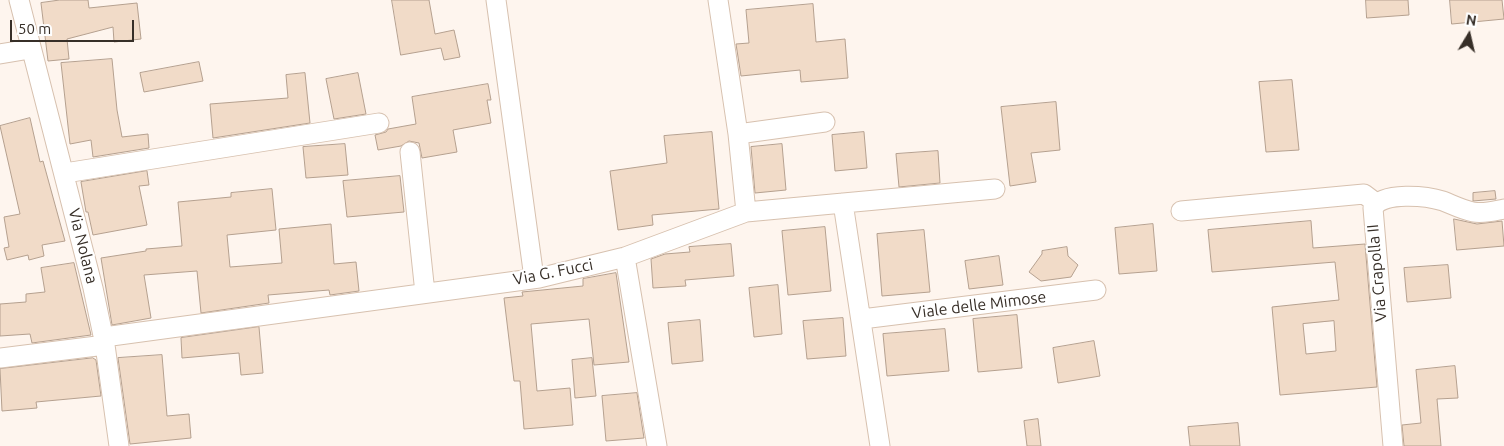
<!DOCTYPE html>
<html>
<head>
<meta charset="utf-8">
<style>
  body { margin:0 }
  #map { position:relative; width:1504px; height:446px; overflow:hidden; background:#fef5ee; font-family:Ubuntu,sans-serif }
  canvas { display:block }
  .north { position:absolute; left:1444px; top:10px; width:50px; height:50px; -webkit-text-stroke:4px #fff; paint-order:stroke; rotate:9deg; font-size:14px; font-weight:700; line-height:20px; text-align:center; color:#372f28 }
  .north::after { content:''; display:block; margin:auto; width:18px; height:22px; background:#372f28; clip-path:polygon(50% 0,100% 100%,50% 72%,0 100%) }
  .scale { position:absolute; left:10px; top:20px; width:124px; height:22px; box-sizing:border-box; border:2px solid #372f28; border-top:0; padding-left:6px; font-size:15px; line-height:18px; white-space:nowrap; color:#372f28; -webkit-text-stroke:4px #fff; paint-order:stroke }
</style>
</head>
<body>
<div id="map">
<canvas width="1504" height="446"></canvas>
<div class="north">N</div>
<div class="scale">50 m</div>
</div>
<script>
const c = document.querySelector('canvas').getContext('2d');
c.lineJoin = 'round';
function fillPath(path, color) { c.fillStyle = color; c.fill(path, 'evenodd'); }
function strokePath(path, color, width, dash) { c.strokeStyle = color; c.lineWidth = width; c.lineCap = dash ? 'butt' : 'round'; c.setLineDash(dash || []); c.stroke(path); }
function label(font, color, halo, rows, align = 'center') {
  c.font = font + ' Ubuntu,sans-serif'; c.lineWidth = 4.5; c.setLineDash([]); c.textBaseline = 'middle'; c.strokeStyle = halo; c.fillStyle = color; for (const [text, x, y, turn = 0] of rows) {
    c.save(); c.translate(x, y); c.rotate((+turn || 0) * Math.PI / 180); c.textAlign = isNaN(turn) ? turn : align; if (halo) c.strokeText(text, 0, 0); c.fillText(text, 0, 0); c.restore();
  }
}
const building = new Path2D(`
  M 60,0 L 88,0 L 89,8 L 137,3 L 141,39 L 114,42 L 113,27 L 67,39 L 69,59 L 48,61 L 41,3 Z
  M 392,0 L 429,0 L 435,34 L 454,30 L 460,57 L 444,60 L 441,48 L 401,55 Z
  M 1366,0 L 1408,0 L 1409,15 L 1367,18 Z
  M 1450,0 L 1502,0 L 1504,19 L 1452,24 Z
  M 813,4 L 816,42 L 845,39 L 848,78 L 801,82 L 800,70 L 741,76 L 736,44 L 749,43 L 746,10 Z
  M 112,59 L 117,110 L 122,137 L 148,134 L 149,148 L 93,157 L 91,140 L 70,144 L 61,63 Z
  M 199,62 L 203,81 L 144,92 L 140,73 Z
  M 305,73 L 310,123 L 213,138 L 210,104 L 288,98 L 286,75 Z
  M 358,73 L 366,114 L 334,119 L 326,79 Z
  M 1292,80 L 1299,150 L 1266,152 L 1259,82 Z
  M 488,84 L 491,100 L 487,100 L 491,123 L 453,130 L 457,152 L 422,158 L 419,143 L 409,141 L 401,146 L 378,150 L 375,135 L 386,132 L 388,129 L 416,124 L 412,97 Z
  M 1056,102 L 1060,150 L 1031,153 L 1036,182 L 1010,186 L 1001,107 Z
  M 30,118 L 40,162 L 43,161 L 65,241 L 42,245 L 44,256 L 29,260 L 28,255 L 7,260 L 4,248 L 9,247 L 4,217 L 20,214 L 0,126 Z
  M 712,132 L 719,209 L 652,215 L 653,225 L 618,230 L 610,171 L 667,163 L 664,136 Z
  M 864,132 L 867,168 L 835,171 L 832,135 Z
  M 345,144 L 348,175 L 306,178 L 303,147 Z
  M 782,144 L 786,190 L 755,193 L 751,147 Z
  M 938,151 L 940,183 L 899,187 L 896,154 Z
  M 147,171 L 149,185 L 139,186 L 147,225 L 93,235 L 88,212 L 86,212 L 81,182 Z
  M 400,176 L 404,212 L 347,217 L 343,181 Z
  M 272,189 L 276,230 L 227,235 L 230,267 L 282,263 L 279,229 L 331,224 L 334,264 L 356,262 L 359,291 L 330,295 L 329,290 L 268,295 L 269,303 L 201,313 L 197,271 L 144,275 L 151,318 L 112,325 L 101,258 L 146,251 L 146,249 L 182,246 L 178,202 L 231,197 L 231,193 Z
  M 1495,191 L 1496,199 L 1473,201 L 1473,193 Z
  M 1454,219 L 1477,224 L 1502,221 L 1504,246 L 1457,250 Z
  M 1311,221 L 1313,248 L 1365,244 L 1377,387 L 1280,395 L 1272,307 L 1339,300 L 1335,262 L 1212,272 L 1208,230 ZM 1334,321 L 1336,351 L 1306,354 L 1303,324 Z
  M 1153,224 L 1157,271 L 1119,274 L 1115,228 Z
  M 825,227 L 831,291 L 788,295 L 782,231 Z
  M 924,230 L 930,292 L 882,296 L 877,234 Z
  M 731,244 L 734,276 L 685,280 L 686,286 L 653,288 L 651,259 L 665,254 L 690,252 L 689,247 Z
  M 1067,247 L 1068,256 L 1078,265 L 1071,277 L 1041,281 L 1029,272 L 1042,254 L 1042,251 Z
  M 999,256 L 1003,285 L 969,289 L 965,261 Z
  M 74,263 L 91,335 L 32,343 L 30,334 L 0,336 L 0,304 L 26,302 L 26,294 L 45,292 L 41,268 Z
  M 1448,265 L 1451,298 L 1407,302 L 1404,268 Z
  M 616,273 L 629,362 L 594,365 L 589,319 L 531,324 L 537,391 L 570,388 L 573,425 L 524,429 L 520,381 L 514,381 L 504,298 L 523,296 L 522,292 L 583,286 L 583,279 Z
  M 778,285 L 782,334 L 754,337 L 749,288 Z
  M 1017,315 L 1022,368 L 978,372 L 973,319 Z
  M 843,318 L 846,356 L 807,359 L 803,321 Z
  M 700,320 L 703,361 L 672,364 L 668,323 Z
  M 259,327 L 263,373 L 241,375 L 239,353 L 182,358 L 181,338 Z
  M 945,329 L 949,371 L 887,376 L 883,334 Z
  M 1094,341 L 1100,376 L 1058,383 L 1053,348 Z
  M 162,355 L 167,416 L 189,414 L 191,438 L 130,444 L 118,358 Z
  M 93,358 L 96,360 L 101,396 L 36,402 L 37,408 L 2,411 L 0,369 Z
  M 592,358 L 596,396 L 575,398 L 572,360 Z
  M 1455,366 L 1458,398 L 1437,399 L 1441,446 L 1404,446 L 1402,425 L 1421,423 L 1416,370 Z
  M 637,393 L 644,438 L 606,441 L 602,396 Z
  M 1038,419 L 1041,446 L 1027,446 L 1024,421 Z
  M 1238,423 L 1240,446 L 1190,446 L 1188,427 Z`);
fillPath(building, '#f1dbc8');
strokePath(building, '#b5a08f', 1);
const minor = new Path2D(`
  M 19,0 L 93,288 L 105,345 L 119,446
  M 496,0 L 534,278
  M 718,0 L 738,134 L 746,212
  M 0,54 L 30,49
  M 738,134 L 825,122
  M 410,152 L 425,293
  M 65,173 L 379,123
  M 843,203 L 880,446
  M 1181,211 L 1364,194 L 1376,203
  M 625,257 L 657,446
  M 862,319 L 1096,290
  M 104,337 L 539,278 L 625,257 L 746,212 L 995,189
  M 0,358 L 105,345
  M 1393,446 L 1373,208 C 1383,191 1427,196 1443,201 C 1453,205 1463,210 1473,212 C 1484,214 1494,211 1504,209`);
strokePath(minor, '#d7c1af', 21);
strokePath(minor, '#fff', 19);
label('16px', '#372f28', '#fff', [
  ["Via Nolana",83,246,76],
  ["Via G. Fucci",553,272,-11],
  ["Via Crapolla II",1377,273,-95],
  ["Viale delle Mimose",979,305,-7]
]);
</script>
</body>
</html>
